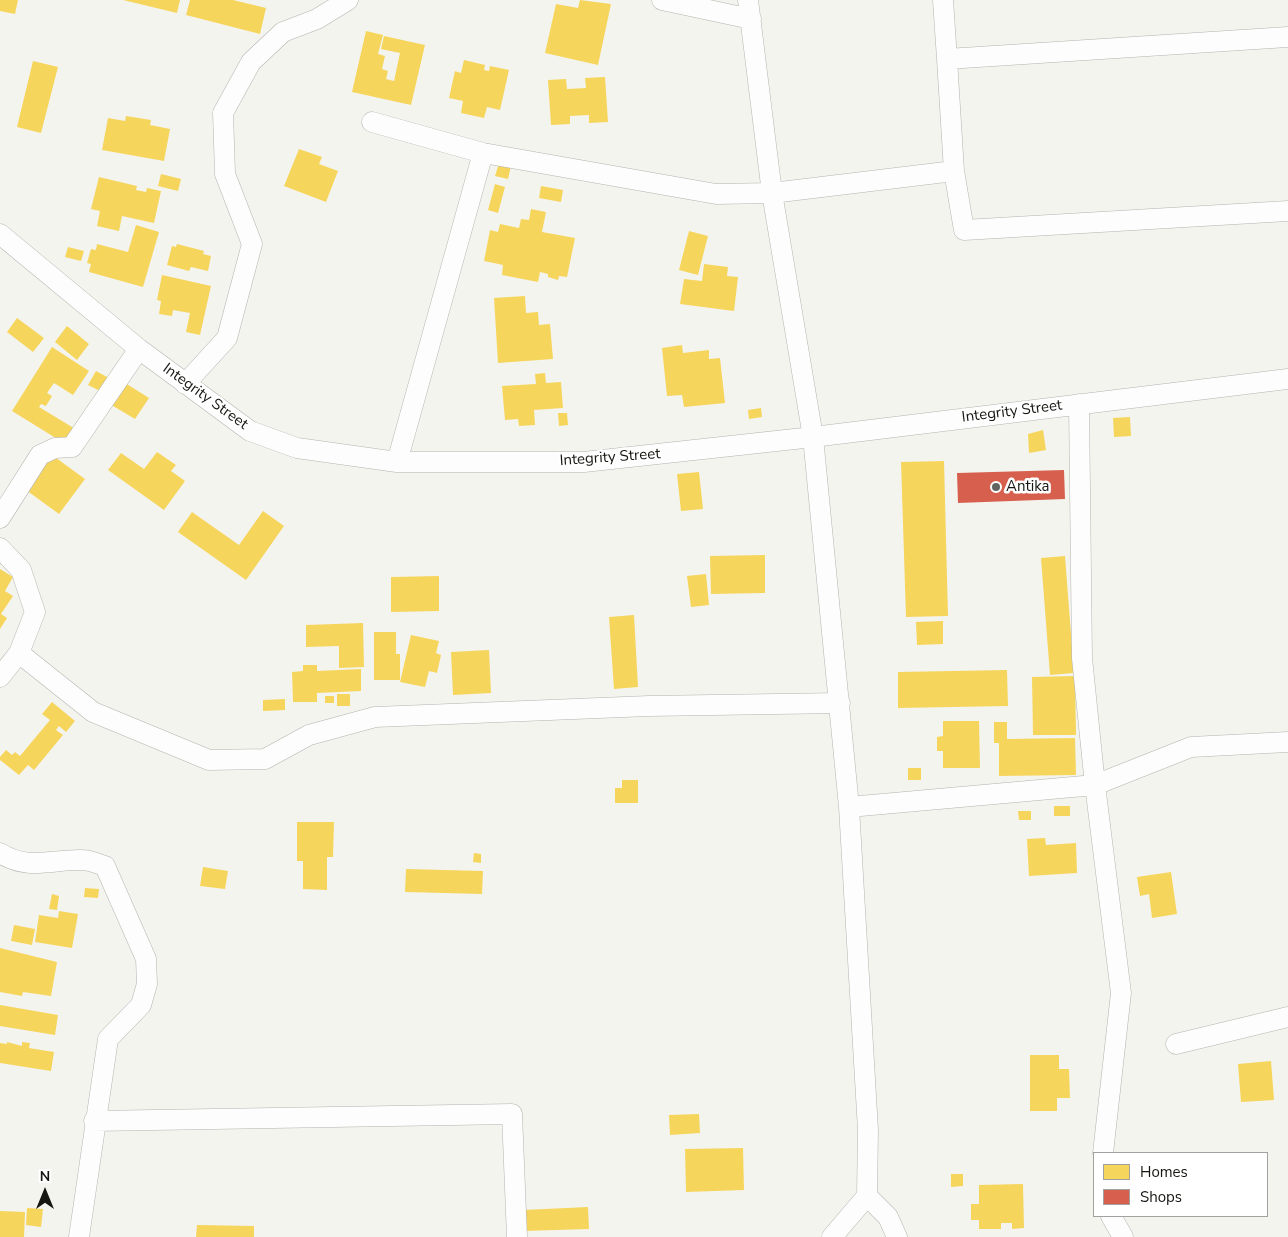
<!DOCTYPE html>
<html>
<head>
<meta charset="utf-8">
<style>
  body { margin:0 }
  #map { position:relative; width:1288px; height:1237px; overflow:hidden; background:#f4f4ef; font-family:"Nunito Sans",sans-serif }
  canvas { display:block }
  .legend { position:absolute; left:1093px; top:1152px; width:175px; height:65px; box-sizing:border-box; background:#fff; border:1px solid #a1a1a0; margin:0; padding:6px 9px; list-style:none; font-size:15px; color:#151511 }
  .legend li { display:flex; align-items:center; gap:10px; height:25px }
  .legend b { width:25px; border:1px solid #a1a1a0 }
  .north { position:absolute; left:20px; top:1167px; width:50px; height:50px; -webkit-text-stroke:4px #fff; paint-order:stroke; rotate:0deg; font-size:14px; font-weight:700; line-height:20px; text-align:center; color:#151511 }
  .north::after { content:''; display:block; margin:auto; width:18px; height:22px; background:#151511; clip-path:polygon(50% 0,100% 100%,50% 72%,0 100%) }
</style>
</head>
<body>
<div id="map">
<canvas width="1288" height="1237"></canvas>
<ul class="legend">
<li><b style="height:14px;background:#f6d55c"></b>Homes</li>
<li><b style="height:14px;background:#d6604d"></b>Shops</li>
</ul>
<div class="north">N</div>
</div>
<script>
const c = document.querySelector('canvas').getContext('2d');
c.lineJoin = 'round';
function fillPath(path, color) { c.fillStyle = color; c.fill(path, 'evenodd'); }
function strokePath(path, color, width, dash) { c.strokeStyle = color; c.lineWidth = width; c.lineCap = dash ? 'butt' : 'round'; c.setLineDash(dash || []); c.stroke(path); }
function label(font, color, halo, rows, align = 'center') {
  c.font = font + ' "Nunito Sans",sans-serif'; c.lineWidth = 5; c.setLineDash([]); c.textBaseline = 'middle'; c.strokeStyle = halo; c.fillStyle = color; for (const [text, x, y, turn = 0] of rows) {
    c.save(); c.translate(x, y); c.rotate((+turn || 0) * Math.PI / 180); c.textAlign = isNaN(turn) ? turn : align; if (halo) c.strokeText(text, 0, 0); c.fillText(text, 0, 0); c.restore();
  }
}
fillPath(new Path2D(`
  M 0,0 L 18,0 L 15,14 L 0,11 Z
  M 123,0 L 180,0 L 177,13 Z
  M 190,0 L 233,0 L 266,8 L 260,34 L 186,15 Z
  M 580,0 L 611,4 L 598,65 L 545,53 L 556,4 L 578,8 Z
  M 366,31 L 383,35 L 378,54 L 385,56 L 382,69 L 388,71 L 386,79 L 394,81 L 400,53 L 381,49 L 384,36 L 425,45 L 411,105 L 352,92 Z
  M 464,60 L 485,65 L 484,70 L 489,71 L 490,66 L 509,70 L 500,110 L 487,107 L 484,118 L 461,113 L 463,101 L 449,98 L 455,71 L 461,73 Z
  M 33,61 L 58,67 L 41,133 L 17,127 Z
  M 605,77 L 608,122 L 589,123 L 589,115 L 570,116 L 570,124 L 551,125 L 548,80 L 566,79 L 567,89 L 586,88 L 585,78 Z
  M 126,116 L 151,120 L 150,125 L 170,129 L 164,161 L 102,150 L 108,118 L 125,121 Z
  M 299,149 L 322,157 L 319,164 L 338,171 L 326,202 L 284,186 Z
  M 499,163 L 511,166 L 508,179 L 495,176 Z
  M 161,174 L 181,179 L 178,191 L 158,186 Z
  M 99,177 L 137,186 L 136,190 L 146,192 L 147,188 L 161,191 L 154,223 L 122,216 L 119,231 L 97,226 L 100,211 L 91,209 Z
  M 495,184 L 505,187 L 498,213 L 488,210 Z
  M 541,186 L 563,190 L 561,202 L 539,198 Z
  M 531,209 L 546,212 L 542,232 L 575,238 L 567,277 L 559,276 L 558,280 L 548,277 L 548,274 L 540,272 L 538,282 L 502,275 L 503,265 L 484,261 L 490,230 L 498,232 L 500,224 L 519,228 L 521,219 L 529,220 Z
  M 136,225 L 159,232 L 143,287 L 89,272 L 91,264 L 87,263 L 91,249 L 96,250 L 97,244 L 128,252 Z
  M 689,231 L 708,236 L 698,275 L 679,270 Z
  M 177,244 L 204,251 L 203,254 L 211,256 L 208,271 L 191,267 L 189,271 L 167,265 L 172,246 L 176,247 Z
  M 68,247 L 84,251 L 81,261 L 65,257 Z
  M 704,264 L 728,267 L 727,276 L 738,277 L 734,311 L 680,304 L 684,279 L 702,281 Z
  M 162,275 L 211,286 L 200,335 L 186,332 L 190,313 L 173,310 L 172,316 L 159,314 L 161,301 L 157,300 Z
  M 525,296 L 526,313 L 538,312 L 539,325 L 550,324 L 553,359 L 498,363 L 494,298 Z
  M 17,318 L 44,338 L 33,352 L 7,332 Z
  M 67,326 L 89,344 L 77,360 L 55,342 Z
  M 682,345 L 683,353 L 709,350 L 709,359 L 720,358 L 725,403 L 684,407 L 682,395 L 667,396 L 662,348 Z
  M 52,347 L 89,371 L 73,395 L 54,383 L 47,393 L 52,396 L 46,406 L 41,404 L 39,407 L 77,430 L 67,445 L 12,411 Z
  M 96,371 L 109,378 L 102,392 L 88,385 Z
  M 545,373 L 546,383 L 561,382 L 563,408 L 534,410 L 535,425 L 519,426 L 518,419 L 505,420 L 502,386 L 536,384 L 535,374 Z
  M 122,381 L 149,398 L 135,419 L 108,403 Z
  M 761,408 L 762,417 L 749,419 L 748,410 Z
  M 558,413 L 567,413 L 568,425 L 559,426 Z
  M 1130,417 L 1131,436 L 1114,437 L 1113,418 Z
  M 1043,430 L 1046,450 L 1029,453 L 1028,434 Z
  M 157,452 L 176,465 L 171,471 L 185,481 L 164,510 L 108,470 L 121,453 L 144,469 Z
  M 52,455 L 85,479 L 59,514 L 26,490 Z
  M 944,461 L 948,616 L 906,617 L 901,462 Z
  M 699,472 L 703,509 L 681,511 L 677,474 Z
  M 263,511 L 284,526 L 246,580 L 178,532 L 192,512 L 239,545 Z
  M 765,555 L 765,593 L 711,594 L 710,556 Z
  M 1065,556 L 1074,673 L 1050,675 L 1041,558 Z
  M 0,569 L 13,577 L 5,591 L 13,596 L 1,614 L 7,618 L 0,629 Z
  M 706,574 L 709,605 L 691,607 L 687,576 Z
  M 439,576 L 439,611 L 391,612 L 391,577 Z
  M 634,615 L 638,687 L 614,689 L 609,617 Z
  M 943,621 L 943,644 L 917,645 L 916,622 Z
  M 363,623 L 364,667 L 339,668 L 339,646 L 306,647 L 306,625 Z
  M 374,632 L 396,632 L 396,654 L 400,654 L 400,680 L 374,680 Z
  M 411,635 L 439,641 L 436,653 L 441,655 L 437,673 L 429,671 L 425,687 L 400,682 Z
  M 489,650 L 491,693 L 453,695 L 451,652 Z
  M 303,665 L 317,665 L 317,671 L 361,669 L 361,691 L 317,693 L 317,702 L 293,702 L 292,672 L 303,671 Z
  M 1007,670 L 1008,706 L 898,708 L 898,672 Z
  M 1075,676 L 1076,735 L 1033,735 L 1032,677 Z
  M 337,694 L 350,694 L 350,706 L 337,706 Z
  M 325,696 L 334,696 L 334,703 L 325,703 Z
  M 285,699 L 285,710 L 263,711 L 263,700 Z
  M 52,702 L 75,721 L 66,732 L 59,726 L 56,730 L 63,735 L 34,770 L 28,765 L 19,775 L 0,760 L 0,757 L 6,750 L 12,755 L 15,752 L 20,756 L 50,720 L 42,714 Z
  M 943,721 L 979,721 L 980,768 L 943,768 L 943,751 L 937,751 L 937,737 L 943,736 Z
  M 994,722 L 1007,722 L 1007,739 L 1075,738 L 1076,775 L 999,776 L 999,743 L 994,743 Z
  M 908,768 L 921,768 L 921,780 L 908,780 Z
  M 622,780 L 638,780 L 638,803 L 615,803 L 615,788 L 622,788 Z
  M 1054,806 L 1070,806 L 1070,816 L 1054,816 Z
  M 1018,811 L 1031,811 L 1031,820 L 1019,820 Z
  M 297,822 L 334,822 L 333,857 L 327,857 L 327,890 L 303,889 L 303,861 L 297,861 Z
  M 1045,838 L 1046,845 L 1076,843 L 1077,873 L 1029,876 L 1027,839 Z
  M 474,853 L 481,854 L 481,863 L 473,862 Z
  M 203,867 L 228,871 L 225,889 L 200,886 Z
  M 406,869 L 483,871 L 482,894 L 405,892 Z
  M 1171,872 L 1177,914 L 1152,918 L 1149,894 L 1140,896 L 1137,877 Z
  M 85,888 L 99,889 L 98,898 L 84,897 Z
  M 52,894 L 59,896 L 57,910 L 49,909 Z
  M 59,911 L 78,914 L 72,948 L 35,942 L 39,915 L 58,918 Z
  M 14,925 L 35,929 L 32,945 L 11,941 Z
  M 0,948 L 57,962 L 51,996 L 23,992 L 22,996 L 0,992 Z
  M 0,1005 L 58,1015 L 55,1035 L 0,1026 Z
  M 7,1042 L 22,1046 L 22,1042 L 30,1043 L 29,1048 L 54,1052 L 51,1071 L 0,1063 L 0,1043 L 7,1044 Z
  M 1030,1055 L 1059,1055 L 1059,1069 L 1069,1069 L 1070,1098 L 1057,1098 L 1057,1111 L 1030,1111 Z
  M 1271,1061 L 1274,1100 L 1241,1102 L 1238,1064 Z
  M 699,1114 L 700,1133 L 670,1135 L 669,1115 Z
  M 743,1148 L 744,1190 L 686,1192 L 685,1149 Z
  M 951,1174 L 963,1174 L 963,1186 L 951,1187 Z
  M 1023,1184 L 1024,1228 L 1012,1229 L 1012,1223 L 1001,1223 L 1001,1229 L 979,1229 L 979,1220 L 971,1220 L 971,1204 L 979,1204 L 979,1185 Z
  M 588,1207 L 589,1229 L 523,1231 L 523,1210 Z
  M 27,1208 L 43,1209 L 41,1227 L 26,1225 Z
  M 0,1211 L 25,1212 L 24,1237 L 0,1237 Z
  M 197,1225 L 254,1226 L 254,1237 L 196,1237 Z`), '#f6d55c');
fillPath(new Path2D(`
  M 1064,470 L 1065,499 L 958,503 L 957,473 Z`), '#d6604d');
const minor = new Path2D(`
  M 662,0 L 751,19
  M 748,0 L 772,193 L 813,437 L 849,807 L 868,1130 L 867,1196 L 832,1237
  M 943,0 L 947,59
  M 1288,37 L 947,59 L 954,171 L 964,230 L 1288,211
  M 372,122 L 483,153 L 716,194 L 772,193 L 954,171
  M 0,234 L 139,349 L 250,431 L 297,448 L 397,462 L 584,462 L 813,437 L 1288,379
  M 185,384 L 227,338 L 252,244 L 225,174 L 223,113 L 251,62 L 283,32 L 317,19 L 348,0
  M 1079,404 L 1082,658 L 1095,785 L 1121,993 L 1103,1153
  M 397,462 L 483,153
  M 0,518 L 40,455 L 55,448 L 72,447 L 139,349
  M 0,548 L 21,570 L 35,612 L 19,653 L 0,677
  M 19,653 L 93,712 L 209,760 L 265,759 L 309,735 L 375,717 L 649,706 L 840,703
  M 849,807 L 1095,785 L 1191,747 L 1288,742
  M 0,853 C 28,871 53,859 82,860 C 90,860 98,864 105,866 L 146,959 L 147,984 L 141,1005 L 108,1039 L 79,1237
  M 1176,1044 L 1288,1017
  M 94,1121 L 512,1114 L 517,1237
  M 867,1196 L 888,1217 L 897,1237
  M 1111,1216 L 1123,1237`);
strokePath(minor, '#b3b3af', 21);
strokePath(minor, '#fdfdfd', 20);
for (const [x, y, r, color] of [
  [996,487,5,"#63635f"]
]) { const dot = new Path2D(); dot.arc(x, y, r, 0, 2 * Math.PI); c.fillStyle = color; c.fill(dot); strokePath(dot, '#fff', 2); }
label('15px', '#151511', '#fff', [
  ["Integrity Street",205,397,36],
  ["Integrity Street",1012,412,-7],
  ["Integrity Street",610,458,-4]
]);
label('15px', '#151511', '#fff', [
  ["Antika",1006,487]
], 'left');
</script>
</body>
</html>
